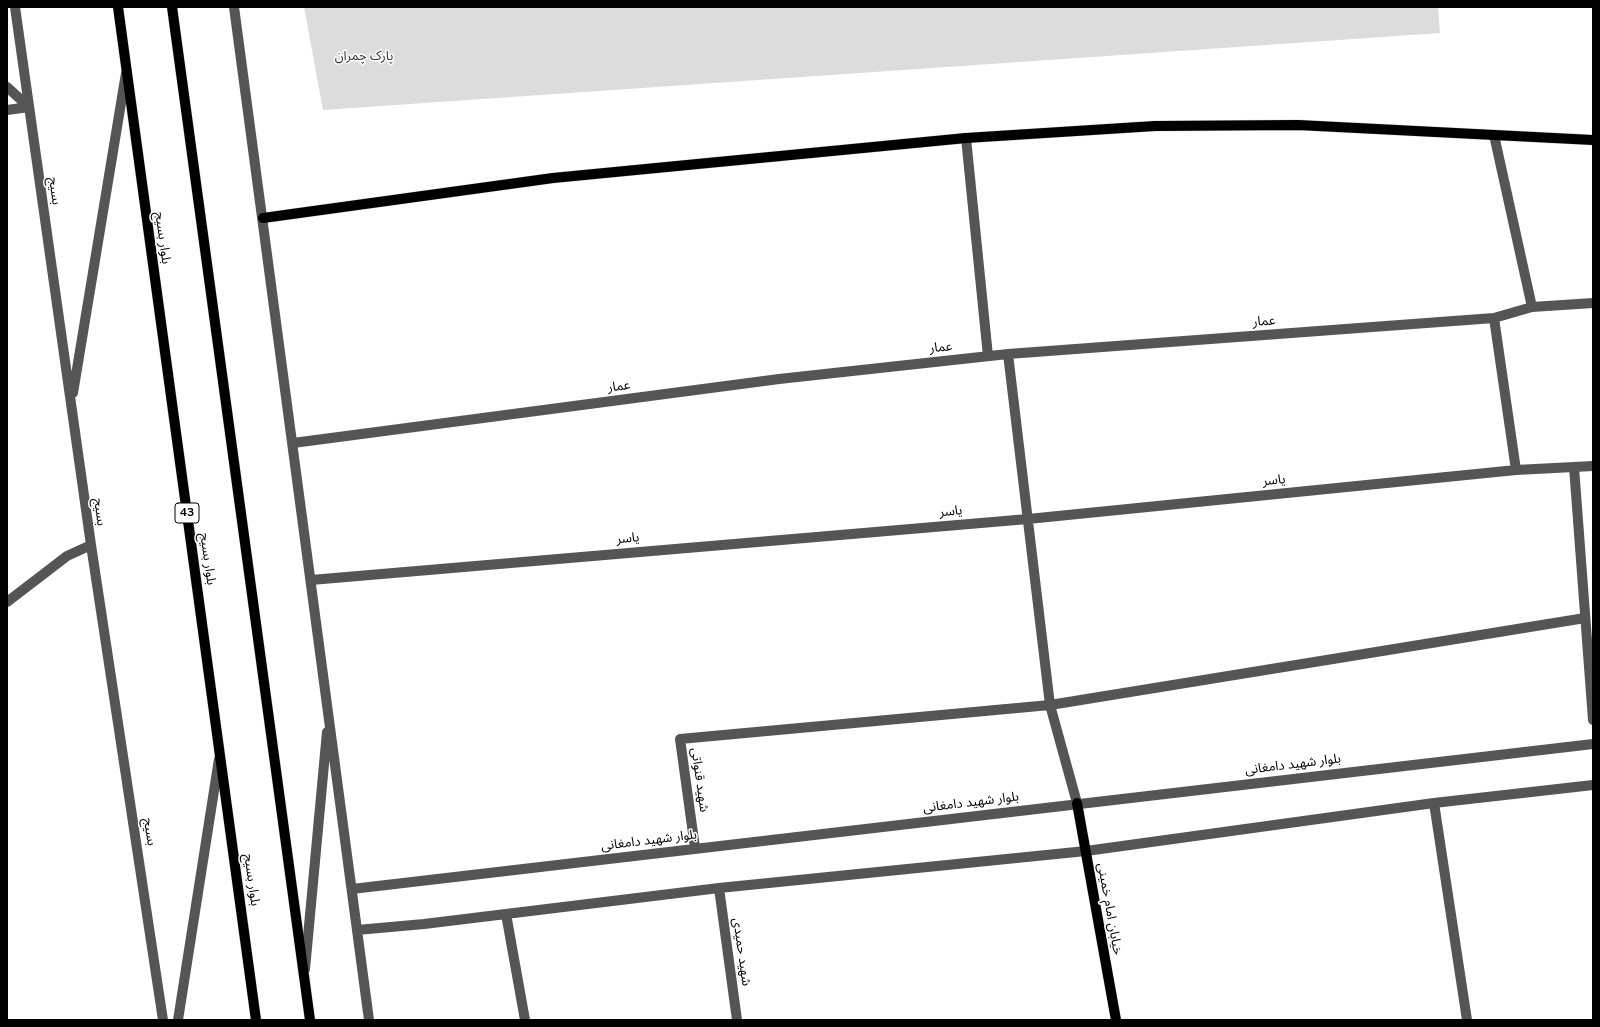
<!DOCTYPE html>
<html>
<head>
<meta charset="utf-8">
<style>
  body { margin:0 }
  #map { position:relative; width:1600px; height:1027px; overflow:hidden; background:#fff; font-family:"Nunito Sans",sans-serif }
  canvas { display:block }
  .frame { position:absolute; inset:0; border:8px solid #000; pointer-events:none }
</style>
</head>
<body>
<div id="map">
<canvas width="1600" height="1027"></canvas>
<div class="frame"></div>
</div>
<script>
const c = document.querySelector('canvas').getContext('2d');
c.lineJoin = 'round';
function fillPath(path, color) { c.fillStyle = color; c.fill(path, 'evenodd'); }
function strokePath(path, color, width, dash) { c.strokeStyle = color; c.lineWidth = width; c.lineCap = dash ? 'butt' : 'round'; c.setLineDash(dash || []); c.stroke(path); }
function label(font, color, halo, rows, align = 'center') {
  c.font = font + ' "Nunito Sans","Noto Sans Arabic",sans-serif'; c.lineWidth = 3; c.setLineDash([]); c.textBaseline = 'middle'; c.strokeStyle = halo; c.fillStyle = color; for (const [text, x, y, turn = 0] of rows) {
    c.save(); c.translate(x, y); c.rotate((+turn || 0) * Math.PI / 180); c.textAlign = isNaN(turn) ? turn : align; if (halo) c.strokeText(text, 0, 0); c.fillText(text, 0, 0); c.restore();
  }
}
fillPath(new Path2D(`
  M 304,7 L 1438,7 L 1440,33 L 323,110 Z`), '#dcdcdc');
const major = new Path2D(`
  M 118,7 L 256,1020
  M 172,7 L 310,1020
  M 263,218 L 553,178 L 966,138 L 1155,126 L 1298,125 L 1593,140
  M 1077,803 L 1116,1020`);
strokePath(major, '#dbdbdb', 11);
strokePath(new Path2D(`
  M 15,7 L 91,545 L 163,1020
  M 234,7 L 369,1020
  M 7,87 L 29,107
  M 7,110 L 29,107
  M 1494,135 L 1532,307
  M 966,138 L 988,356
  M 1494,318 L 1516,470
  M 1008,354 L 1050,705 L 1077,803
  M 73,393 L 126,73
  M 293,443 L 779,379 L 1008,354 L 1494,318 L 1532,307 L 1593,303
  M 1574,467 L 1593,720
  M 311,580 L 1028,519 L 1516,470 L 1593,466
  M 7,602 L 67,556 L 91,545
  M 1434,803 L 1467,1020
  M 695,848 L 680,739 L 1050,705 L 1585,618
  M 719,888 L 737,1020
  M 352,889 L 1593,744
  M 506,914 L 525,1020
  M 357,930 L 424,924 L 719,888 L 1086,851 L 1434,803 L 1593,785
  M 305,969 L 327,732
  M 178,1020 L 219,759`), '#555', 10);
strokePath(major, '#000', 10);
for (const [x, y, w] of [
  [187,513,24]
]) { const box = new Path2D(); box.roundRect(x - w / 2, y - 10, w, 20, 3); c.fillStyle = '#fff'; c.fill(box); strokePath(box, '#000', 1); }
label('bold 12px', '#000', null, [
  ["43",187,513]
]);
label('13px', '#333', '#fff', [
  ["پارک چمران",364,57]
]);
label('13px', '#000', '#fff', [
  ["بسیج",54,191,82],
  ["بلوار بسیج",162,238,82],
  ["عمار",1264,322,-4],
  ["عمار",941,348,-6],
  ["عمار",619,387,-7],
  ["یاسر",1274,481,-6],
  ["بسیج",99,512,82],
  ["یاسر",951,512,-5],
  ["یاسر",628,539,-5],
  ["بلوار بسیج",207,559,82],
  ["بلوار شهید دامغانی",1293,765,-7],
  ["شهید قنواتی",699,780,82],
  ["بلوار شهید دامغانی",971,803,-7],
  ["بسیج",149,832,81],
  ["بلوار شهید دامغانی",649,841,-7],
  ["بلوار بسیج",251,880,82],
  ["خیابان امام خمینی",1109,909,80],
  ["شهید حمیدی",741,952,82]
]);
</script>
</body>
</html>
